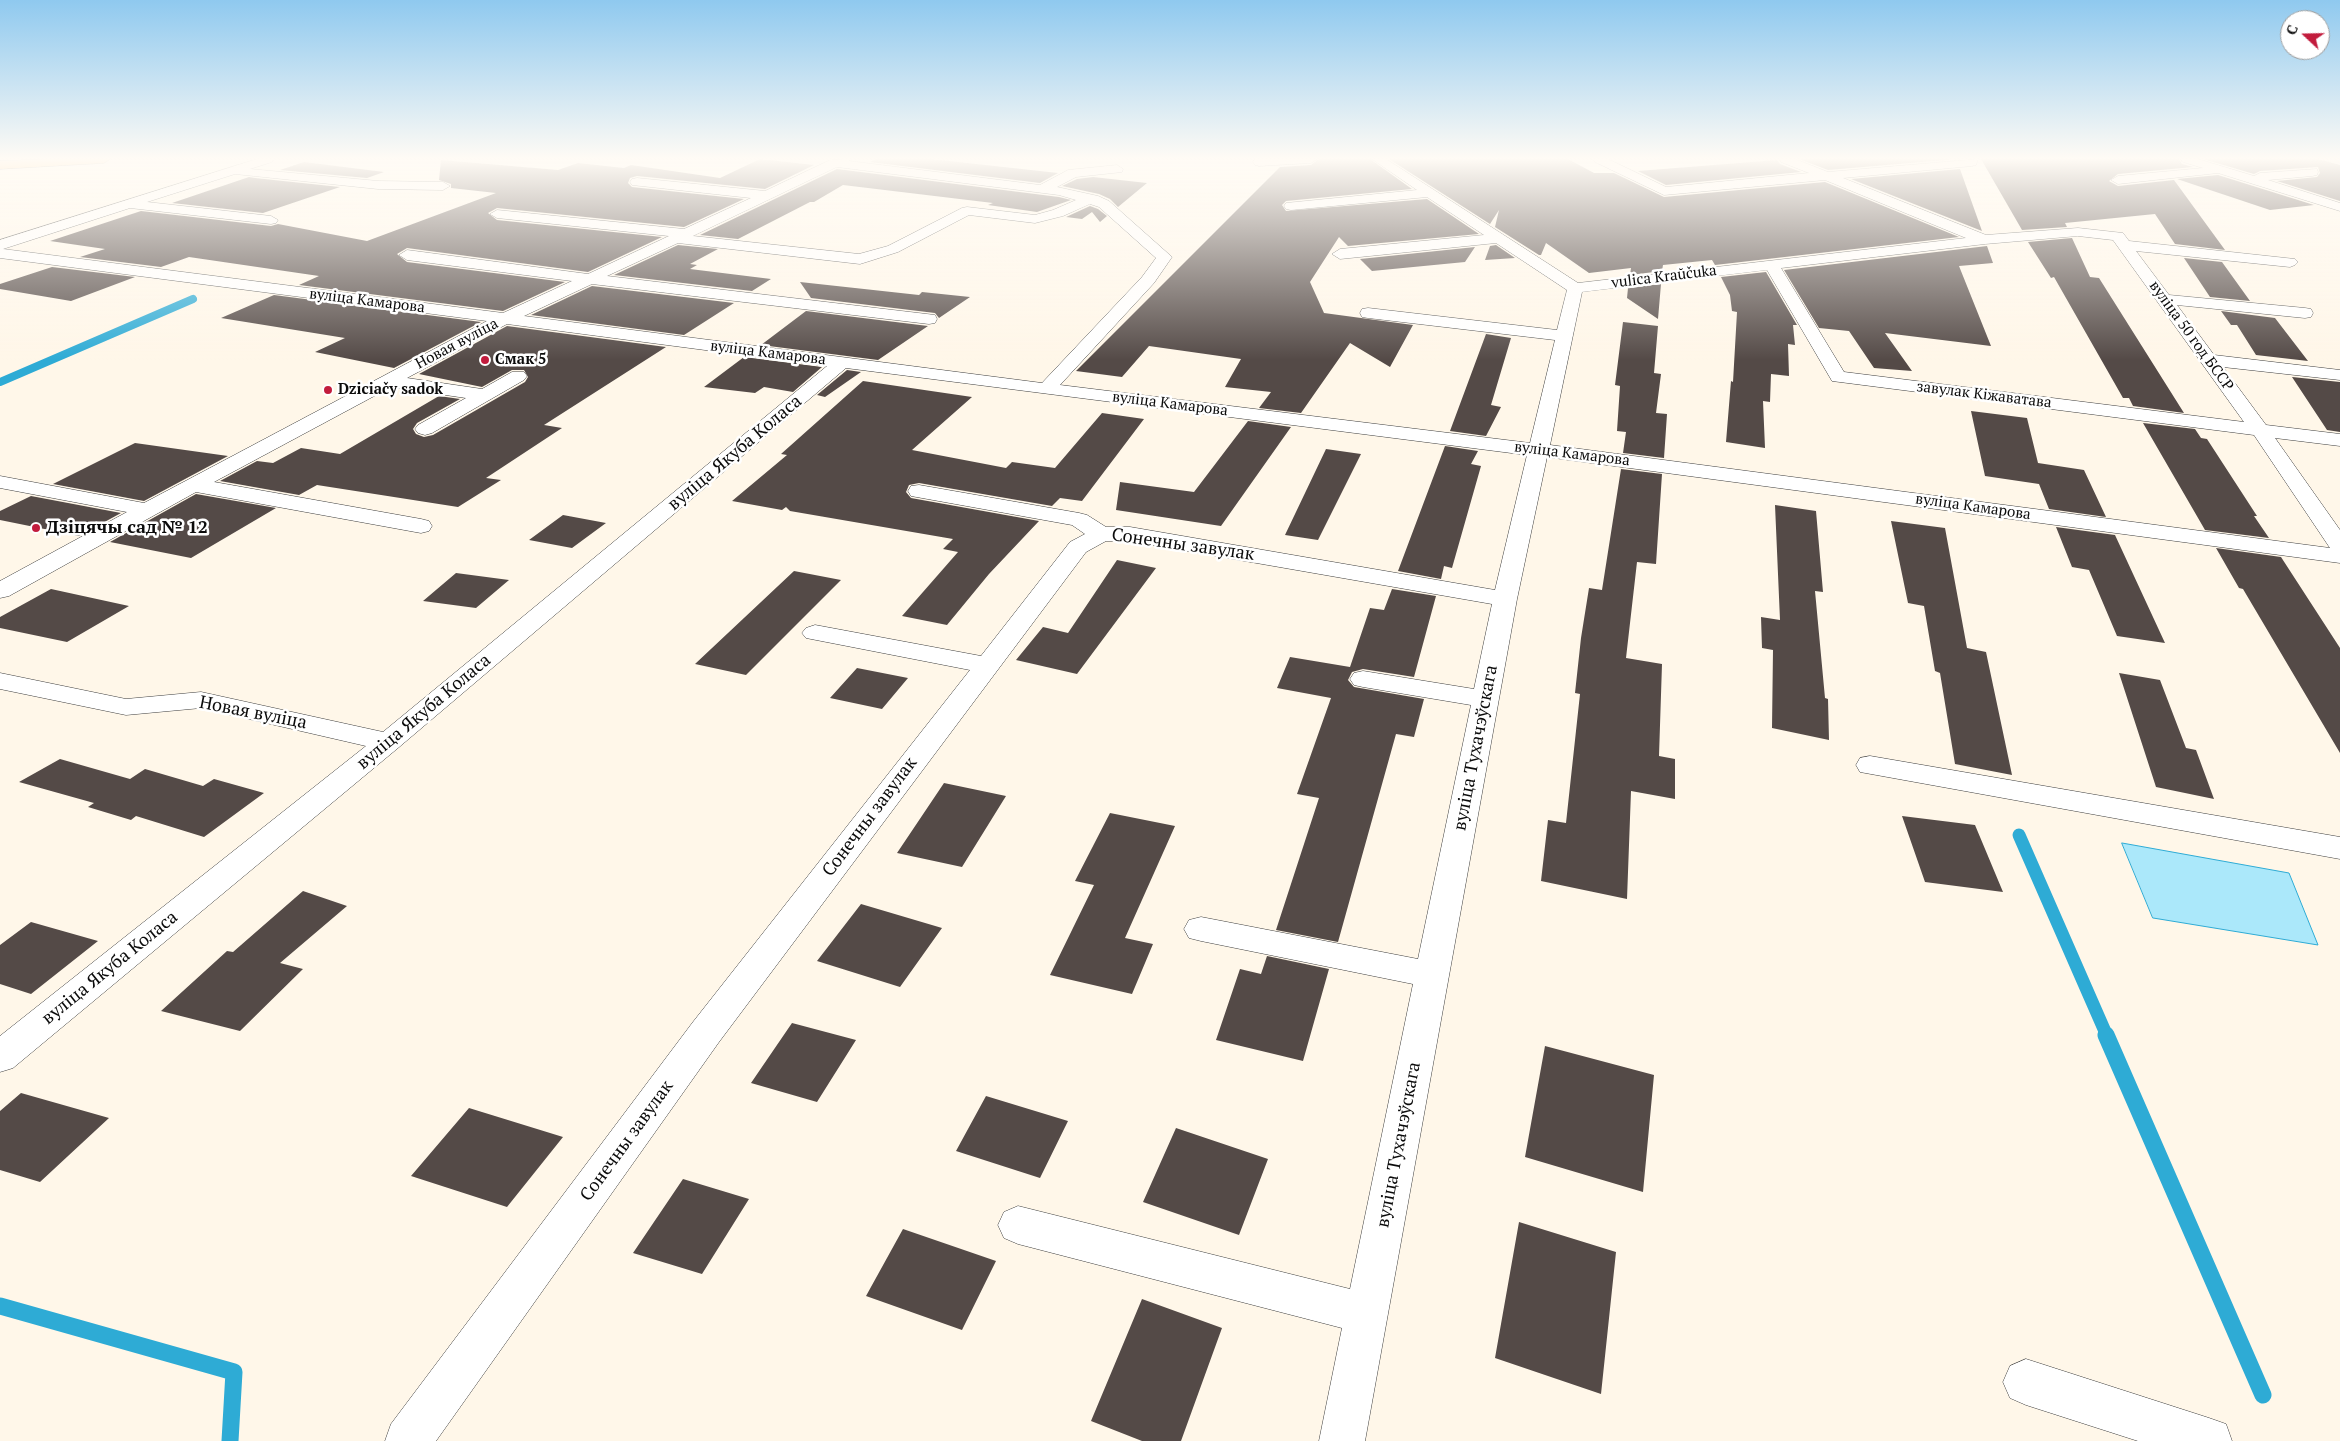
<!DOCTYPE html>
<html>
<head>
<meta charset="utf-8">
<style>
  body { margin:0 }
  #map { position:relative; width:2340px; height:1441px; overflow:hidden; background:#fff7e9; font-family:"PT Serif",serif }
  canvas { display:block }
  .north { position:absolute; left:2280px; top:10px; width:50px; height:50px; box-sizing:border-box; background:#fff; border:1px solid #9d9d9d; border-radius:50%; rotate:291deg; font-size:14px; font-weight:700; line-height:20px; text-align:center; color:#0b0b0b }
  .north::after { content:''; display:block; margin:auto; width:18px; height:22px; background:#c21c3d; clip-path:polygon(50% 0,100% 100%,50% 72%,0 100%) }
</style>
</head>
<body>
<div id="map">
<canvas width="2340" height="1441"></canvas>
<div class="north">С</div>
</div>
<script>
const c = document.querySelector('canvas').getContext('2d');
c.lineJoin = 'round';
function fillPath(path, color) { c.fillStyle = color; c.fill(path, 'evenodd'); }
function strokePath(path, color, width, dash) { c.strokeStyle = color; c.lineWidth = width; c.lineCap = dash ? 'butt' : 'round'; c.setLineDash(dash || []); c.stroke(path); }
function label(font, color, halo, rows, align = 'center') {
  c.font = font + ' "PT Serif",serif'; c.lineWidth = 5; c.setLineDash([]); c.textBaseline = 'middle'; c.strokeStyle = halo; c.fillStyle = color; for (const [text, x, y, turn = 0] of rows) {
    c.save(); c.translate(x, y); c.rotate((+turn || 0) * Math.PI / 180); c.textAlign = isNaN(turn) ? turn : align; if (halo) c.strokeText(text, 0, 0); c.fillText(text, 0, 0); c.restore();
  }
}
const water = new Path2D(`
  M 2122,843 L 2289,873 L 2318,945 L 2153,918 Z`);
fillPath(water, '#abe8fa');
strokePath(water, '#2eabd5', 1);
strokePath(new Path2D(`
  M 190,301 L 194,299`), '#2eabd5', 5.5);
strokePath(new Path2D(`
  M 0,382 L 193,299`), '#2eabd5', 8);
strokePath(new Path2D(`
  M 2019,835 L 2107,1036`), '#2eabd5', 13);
strokePath(new Path2D(`
  M 2106,1035 L 2263,1395
  M 0,1306 L 234,1372 L 230,1441`), '#2eabd5', 17);
fillPath(new Path2D(`
  M 760,159 L 814,165 L 765,189 L 637,176 L 630,178 L 628,183 L 632,187 L 744,199 L 684,227 L 497,208 L 488,213 L 497,220 L 662,237 L 588,272 L 407,248 L 397,254 L 407,262 L 565,282 L 503,311 L 299,285 L 319,276 L 189,257 L 161,267 L 80,257 L 105,249 L 50,241 L 141,211 L 271,226 L 278,224 L 367,241 L 496,193 L 451,188 L 451,184 L 439,180 L 441,160 L 558,170 L 578,163 L 624,168 L 631,165 L 720,178 Z
  M 876,159 L 931,159 L 1058,173 L 1040,183 L 870,162 Z
  M 1319,159 L 1370,159 L 1412,189 L 1286,201 L 1282,205 L 1286,211 L 1427,199 L 1479,234 L 1348,246 L 1339,237 L 1310,282 L 1324,313 L 1413,325 L 1390,367 L 1350,343 L 1301,413 L 1259,408 L 1271,392 L 1225,387 L 1241,359 L 1149,346 L 1122,377 L 1076,371 L 1280,167 L 1311,165 Z
  M 1389,159 L 1568,159 L 1594,173 L 1614,173 L 1664,197 L 1825,182 L 1959,237 L 1715,265 L 1712,260 L 1663,265 L 1662,271 L 1630,275 L 1631,268 L 1589,273 L 1546,243 L 1541,255 L 1539,255 L 1495,227 L 1499,210 L 1490,224 Z
  M 1799,159 L 1956,159 L 1828,170 Z
  M 1981,159 L 2179,159 L 2182,164 L 2193,167 L 2118,174 L 2109,181 L 2118,186 L 2174,180 L 2225,250 L 2175,244 L 2155,214 L 2065,223 L 2067,227 L 2022,230 Z
  M 2203,159 L 2318,159 L 2340,165 L 2340,201 L 2277,181 L 2317,177 L 2320,173 L 2318,167 L 2260,171 L 2254,174 Z
  M 1777,160 L 1780,164 L 1801,172 L 1666,185 L 1638,171 Z
  M 304,162 L 384,172 L 367,178 L 280,170 Z
  M 837,169 L 1059,197 L 1071,200 L 1037,212 L 988,205 L 993,203 L 843,185 L 814,202 L 810,202 L 738,239 L 700,235 Z
  M 1960,169 L 1982,231 L 1851,179 Z
  M 2218,175 L 2314,205 L 2270,210 L 2177,179 Z
  M 249,177 L 255,178 L 340,187 L 263,213 L 172,203 Z
  M 1093,177 L 1147,183 L 1118,207 L 1110,199 L 1099,194 L 1062,186 L 1077,179 Z
  M 1090,206 L 1098,209 L 1107,216 L 1100,222 L 1092,212 L 1082,219 L 1066,217 Z
  M 2072,238 L 2090,277 L 2099,278 L 2184,413 L 2133,406 L 2129,398 L 2123,398 L 2054,277 L 2051,278 L 2028,242 Z
  M 678,245 L 718,249 L 690,264 L 697,265 L 690,269 L 771,279 L 752,291 L 614,275 Z
  M 1496,245 L 1515,258 L 1485,260 L 1490,246 Z
  M 1987,246 L 1993,263 L 1959,266 L 1991,346 L 1885,333 L 1912,371 L 1874,368 L 1849,331 L 1819,328 L 1784,270 Z
  M 1475,247 L 1465,262 L 1372,271 L 1360,259 Z
  M 2184,258 L 2222,262 L 2250,301 L 2210,297 Z
  M 52,267 L 135,277 L 71,301 L 0,289 L 0,284 Z
  M 1766,272 L 1797,325 L 1793,325 L 1795,345 L 1788,344 L 1789,376 L 1771,374 L 1770,402 L 1763,401 L 1765,448 L 1726,442 L 1731,381 L 1733,382 L 1737,312 L 1732,311 L 1730,295 L 1721,277 Z
  M 800,282 L 919,295 L 922,292 L 970,297 L 939,318 L 935,313 L 811,298 Z
  M 1661,284 L 1658,319 L 1627,298 L 1628,288 Z
  M 592,286 L 734,303 L 684,335 L 531,315 Z
  M 274,295 L 481,322 L 394,368 L 315,352 L 345,338 L 221,318 Z
  M 806,311 L 928,326 L 878,360 L 761,345 Z
  M 2221,311 L 2275,318 L 2308,361 L 2256,355 L 2237,325 L 2231,325 Z
  M 1623,322 L 1658,326 L 1654,373 L 1661,374 L 1656,413 L 1667,414 L 1664,458 L 1623,453 L 1626,432 L 1617,431 L 1620,386 L 1615,385 Z
  M 507,326 L 666,347 L 544,425 L 562,428 L 486,478 L 501,480 L 458,507 L 317,485 L 299,495 L 220,481 L 257,461 L 273,463 L 301,448 L 340,454 L 439,396 L 460,399 L 417,423 L 413,429 L 416,434 L 424,437 L 433,435 L 525,382 L 528,377 L 524,370 L 512,370 L 482,387 L 419,374 Z
  M 1486,334 L 1511,338 L 1491,405 L 1501,407 L 1486,436 L 1450,431 Z
  M 744,357 L 822,367 L 793,392 L 764,387 L 755,393 L 704,387 Z
  M 847,370 L 861,372 L 825,397 L 817,395 Z
  M 2292,377 L 2340,382 L 2340,432 L 2327,430 Z
  M 863,381 L 972,397 L 912,450 L 1006,468 L 1012,462 L 1055,468 L 1102,413 L 1144,419 L 1082,501 L 1060,498 L 1052,506 L 919,483 L 909,485 L 906,492 L 911,498 L 1039,521 L 989,574 L 947,625 L 902,616 L 958,552 L 943,549 L 953,539 L 790,511 L 786,507 L 782,510 L 732,501 L 787,455 L 781,454 Z
  M 1971,411 L 2027,418 L 2038,463 L 2084,470 L 2106,517 L 2049,509 L 2039,484 L 1985,476 Z
  M 1248,421 L 1291,427 L 1221,526 L 1116,510 L 1120,482 L 1194,492 Z
  M 2143,423 L 2195,429 L 2201,438 L 2207,439 L 2257,516 L 2254,516 L 2269,538 L 2205,530 Z
  M 135,443 L 228,456 L 144,501 L 53,484 Z
  M 1445,446 L 1478,451 L 1471,464 L 1481,466 L 1452,568 L 1444,566 L 1441,579 L 1398,571 Z
  M 1326,449 L 1361,454 L 1318,540 L 1285,535 Z
  M 1621,469 L 1662,474 L 1656,564 L 1637,562 L 1626,658 L 1662,664 L 1659,756 L 1675,759 L 1675,799 L 1631,791 L 1627,899 L 1541,881 L 1548,820 L 1566,823 L 1580,694 L 1575,693 L 1581,638 L 1589,588 L 1602,590 Z
  M 196,494 L 276,508 L 191,558 L 110,542 Z
  M 31,496 L 121,513 L 79,536 L 0,520 L 0,511 Z
  M 1775,505 L 1816,511 L 1823,592 L 1815,591 L 1825,698 L 1828,699 L 1829,740 L 1772,728 L 1773,650 L 1762,648 L 1761,617 L 1780,620 Z
  M 563,515 L 606,523 L 572,548 L 529,540 Z
  M 1891,521 L 1945,528 L 1967,648 L 1986,652 L 2012,775 L 1955,764 L 1940,673 L 1935,671 L 1924,606 L 1908,603 Z
  M 2056,527 L 2115,535 L 2165,643 L 2117,636 L 2089,570 L 2072,567 Z
  M 2216,548 L 2281,557 L 2340,648 L 2340,753 L 2243,589 L 2239,588 Z
  M 1117,560 L 1156,568 L 1077,674 L 1016,660 L 1043,627 L 1068,633 Z
  M 794,571 L 841,580 L 746,675 L 695,664 Z
  M 456,573 L 509,580 L 476,608 L 423,601 Z
  M 51,589 L 129,606 L 67,642 L 0,628 L 0,617 Z
  M 1392,589 L 1436,596 L 1414,677 L 1363,669 L 1352,672 L 1348,680 L 1354,687 L 1424,699 L 1414,737 L 1396,734 L 1338,942 L 1276,930 L 1319,798 L 1297,794 L 1331,698 L 1277,688 L 1290,657 L 1350,667 L 1370,608 L 1384,610 Z
  M 857,668 L 908,678 L 882,709 L 830,698 Z
  M 2119,673 L 2160,680 L 2186,748 L 2196,750 L 2214,799 L 2156,787 Z
  M 60,759 L 130,779 L 145,769 L 203,786 L 214,779 L 264,793 L 204,837 L 136,816 L 131,820 L 88,807 L 94,803 L 19,782 Z
  M 944,783 L 1006,796 L 962,867 L 897,853 Z
  M 1110,813 L 1175,826 L 1125,938 L 1153,944 L 1132,994 L 1050,975 L 1094,885 L 1075,881 Z
  M 1902,816 L 1975,825 L 2003,892 L 1925,882 Z
  M 303,891 L 347,906 L 280,963 L 303,969 L 240,1031 L 161,1011 L 227,951 L 233,952 Z
  M 861,904 L 942,928 L 900,987 L 817,961 Z
  M 31,922 L 98,941 L 31,994 L 0,984 L 0,945 Z
  M 1267,956 L 1329,969 L 1303,1061 L 1216,1040 L 1240,969 L 1261,974 Z
  M 792,1023 L 856,1040 L 817,1102 L 751,1083 Z
  M 1545,1046 L 1654,1075 L 1643,1192 L 1525,1157 Z
  M 21,1093 L 109,1118 L 40,1182 L 0,1170 L 0,1111 Z
  M 986,1096 L 1068,1121 L 1040,1178 L 956,1151 Z
  M 469,1108 L 563,1137 L 507,1207 L 411,1176 Z
  M 1176,1128 L 1268,1159 L 1239,1235 L 1143,1202 Z
  M 683,1179 L 749,1199 L 702,1274 L 633,1253 Z
  M 1519,1222 L 1616,1252 L 1601,1394 L 1495,1358 Z
  M 903,1229 L 996,1261 L 962,1330 L 866,1296 Z
  M 1142,1299 L 1222,1328 L 1181,1441 L 1142,1441 L 1091,1421 Z`), '#544a47');
const minor = new Path2D(`
  M 257,159 L 274,159 L 272,162 L 250,169 L 378,181 L 443,182 L 450,186 L 443,190 L 378,189 L 235,174 L 147,202 L 271,216 L 278,220 L 276,223 L 271,224 L 130,208 L 3,249 L 503,313 L 572,281 L 407,260 L 399,255 L 407,250 L 588,274 L 669,236 L 497,218 L 490,214 L 497,210 L 684,229 L 751,198 L 632,185 L 630,182 L 632,179 L 637,178 L 765,191 L 830,160 L 850,159 L 849,161 L 1040,185 L 1068,170 L 1117,165 L 1123,169 L 1122,172 L 1076,177 L 1057,187 L 1098,196 L 1109,201 L 1172,257 L 1154,283 L 1060,385 L 1530,443 L 1555,340 L 1368,318 L 1362,317 L 1360,313 L 1362,309 L 1368,308 L 1557,330 L 1567,290 L 1496,243 L 1340,259 L 1332,254 L 1340,249 L 1484,235 L 1427,197 L 1291,210 L 1286,209 L 1284,206 L 1286,203 L 1417,190 L 1372,159 L 1386,159 L 1578,283 L 1966,238 L 1825,180 L 1664,195 L 1595,162 L 1593,159 L 1608,159 L 1666,187 L 1809,173 L 1781,162 L 1779,159 L 1795,159 L 1828,172 L 1978,159 L 1976,165 L 1972,166 L 1843,178 L 1986,235 L 2078,228 L 2123,233 L 2129,241 L 2295,259 L 2298,262 L 2295,265 L 2290,267 L 2136,251 L 2169,295 L 2305,308 L 2311,309 L 2313,313 L 2311,317 L 2305,318 L 2177,305 L 2214,355 L 2340,370 L 2340,380 L 2223,367 L 2266,425 L 2340,434 L 2340,446 L 2275,438 L 2340,530 L 2340,563 L 1547,457 L 1517,599 L 1365,1441 L 1319,1441 L 1342,1328 L 1018,1244 L 1004,1238 L 998,1225 L 1004,1212 L 1018,1206 L 1350,1289 L 1413,984 L 1201,941 L 1189,938 L 1184,929 L 1189,920 L 1201,917 L 1418,959 L 1471,705 L 1363,687 L 1354,685 L 1350,679 L 1354,673 L 1363,671 L 1474,689 L 1492,604 L 1130,541 L 1106,541 L 1086,552 L 719,1042 L 436,1441 L 385,1441 L 391,1424 L 693,1022 L 970,670 L 806,638 L 802,633 L 806,628 L 815,625 L 981,656 L 1070,542 L 1085,534 L 1072,525 L 911,496 L 908,491 L 911,486 L 919,485 L 1079,513 L 1087,515 L 1106,527 L 1130,527 L 1495,590 L 1527,455 L 846,368 L 398,748 L 13,1068 L 0,1072 L 0,1036 L 366,746 L 201,708 L 126,715 L 0,689 L 0,673 L 126,699 L 201,692 L 383,732 L 827,366 L 507,324 L 407,378 L 482,389 L 512,372 L 524,372 L 527,376 L 524,380 L 432,433 L 425,435 L 418,433 L 415,429 L 418,425 L 466,398 L 391,387 L 214,482 L 421,519 L 429,521 L 432,526 L 429,531 L 421,533 L 196,492 L 9,596 L 0,598 L 0,581 L 127,512 L 0,488 L 0,476 L 144,503 L 487,321 L 0,258 L 0,240 ZM 837,167 L 1059,195 L 1076,200 L 1053,210 L 1035,215 L 967,207 L 962,208 L 888,246 L 859,254 L 693,236 ZM 1090,204 L 1099,207 L 1156,258 L 1142,277 L 1042,383 L 524,316 L 592,284 L 929,324 L 935,323 L 937,319 L 935,315 L 607,276 L 678,243 L 860,264 L 898,252 L 969,215 L 1035,223 L 1063,216 ZM 2078,236 L 2113,240 L 2244,422 L 1844,372 L 1781,268 L 1985,244 ZM 1767,270 L 1832,381 L 2254,435 L 2330,548 L 1550,445 L 1582,292 Z
  M 1255,159 L 1317,159 L 1311,163 L 1259,166 L 1255,165 L 1253,162 Z
  M 2181,159 L 2198,159 L 2254,176 L 2260,173 L 2317,169 L 2318,172 L 2317,175 L 2312,176 L 2268,180 L 2340,203 L 2340,211 L 2218,173 L 2118,184 L 2111,180 L 2118,176 L 2203,168 L 2183,162 Z
  M 1870,756 L 2340,837 L 2340,859 L 1860,772 L 1856,765 L 1860,758 Z
  M 2026,1359 L 2209,1418 L 2226,1424 L 2232,1441 L 2138,1441 L 2026,1405 L 2010,1398 L 2003,1382 L 2010,1366 Z`);
const major = new Path2D(`
  M 47,159 L 110,159 L 104,163 L 0,169 L 0,161 Z`);
strokePath(minor, '#3e3e3e', 1);
strokePath(major, '#1c1c1c', 1);
fillPath(minor, '#fff');
fillPath(major, '#ffbe59');
const sky = c.createLinearGradient(0, 0, 0, 360);
sky.addColorStop(0, '#8fc9ef');
sky.addColorStop(0.44, '#fffbf5');
sky.addColorStop(1, '#fffbf500');
c.fillStyle = sky;
c.fillRect(0, 0, 2340, 360);
for (const [x, y, r, color] of [
  [485,360,5,"#c21c3d"],
  [328,390,5,"#c21c3d"],
  [36,528,5,"#c21c3d"]
]) { const dot = new Path2D(); dot.arc(x, y, r, 0, 2 * Math.PI); c.fillStyle = color; c.fill(dot); strokePath(dot, '#fff', 2); }
label('15px', '#0b0b0b', '#fff', [
  ["vulica Kraŭčuka",1664,277,-7],
  ["вуліца Камарова",367,301,7],
  ["вуліца 50 год БССР",2191,336,54],
  ["Новая вуліца",457,344,-28],
  ["вуліца Камарова",768,353,7],
  ["завулак Кіжаватава",1984,395,7],
  ["вуліца Камарова",1170,404,7],
  ["вуліца Камарова",1572,454,7],
  ["вуліца Камарова",1973,507,8]
]);
label('bold 15px', '#0b0b0b', '#fff', [
  ["Смак 5",495,360],
  ["Dziciačy sadok",338,390]
], 'left');
label('18px', '#0b0b0b', '#fff', [
  ["вуліца Якуба Коласа",735,453,-40],
  ["Сонечны завулак",1183,545,8],
  ["вуліца Якуба Коласа",424,712,-40],
  ["Новая вуліца",253,713,11],
  ["вуліца Тухачэўскага",1476,748,-79],
  ["Сонечны завулак",870,817,-53],
  ["вуліца Якуба Коласа",110,968,-39],
  ["Сонечны завулак",627,1141,-54],
  ["вуліца Тухачэўскага",1399,1145,-79]
]);
label('bold 18px', '#0b0b0b', '#fff', [
  ["Дзіцячы сад № 12",46,528]
], 'left');
</script>
</body>
</html>
